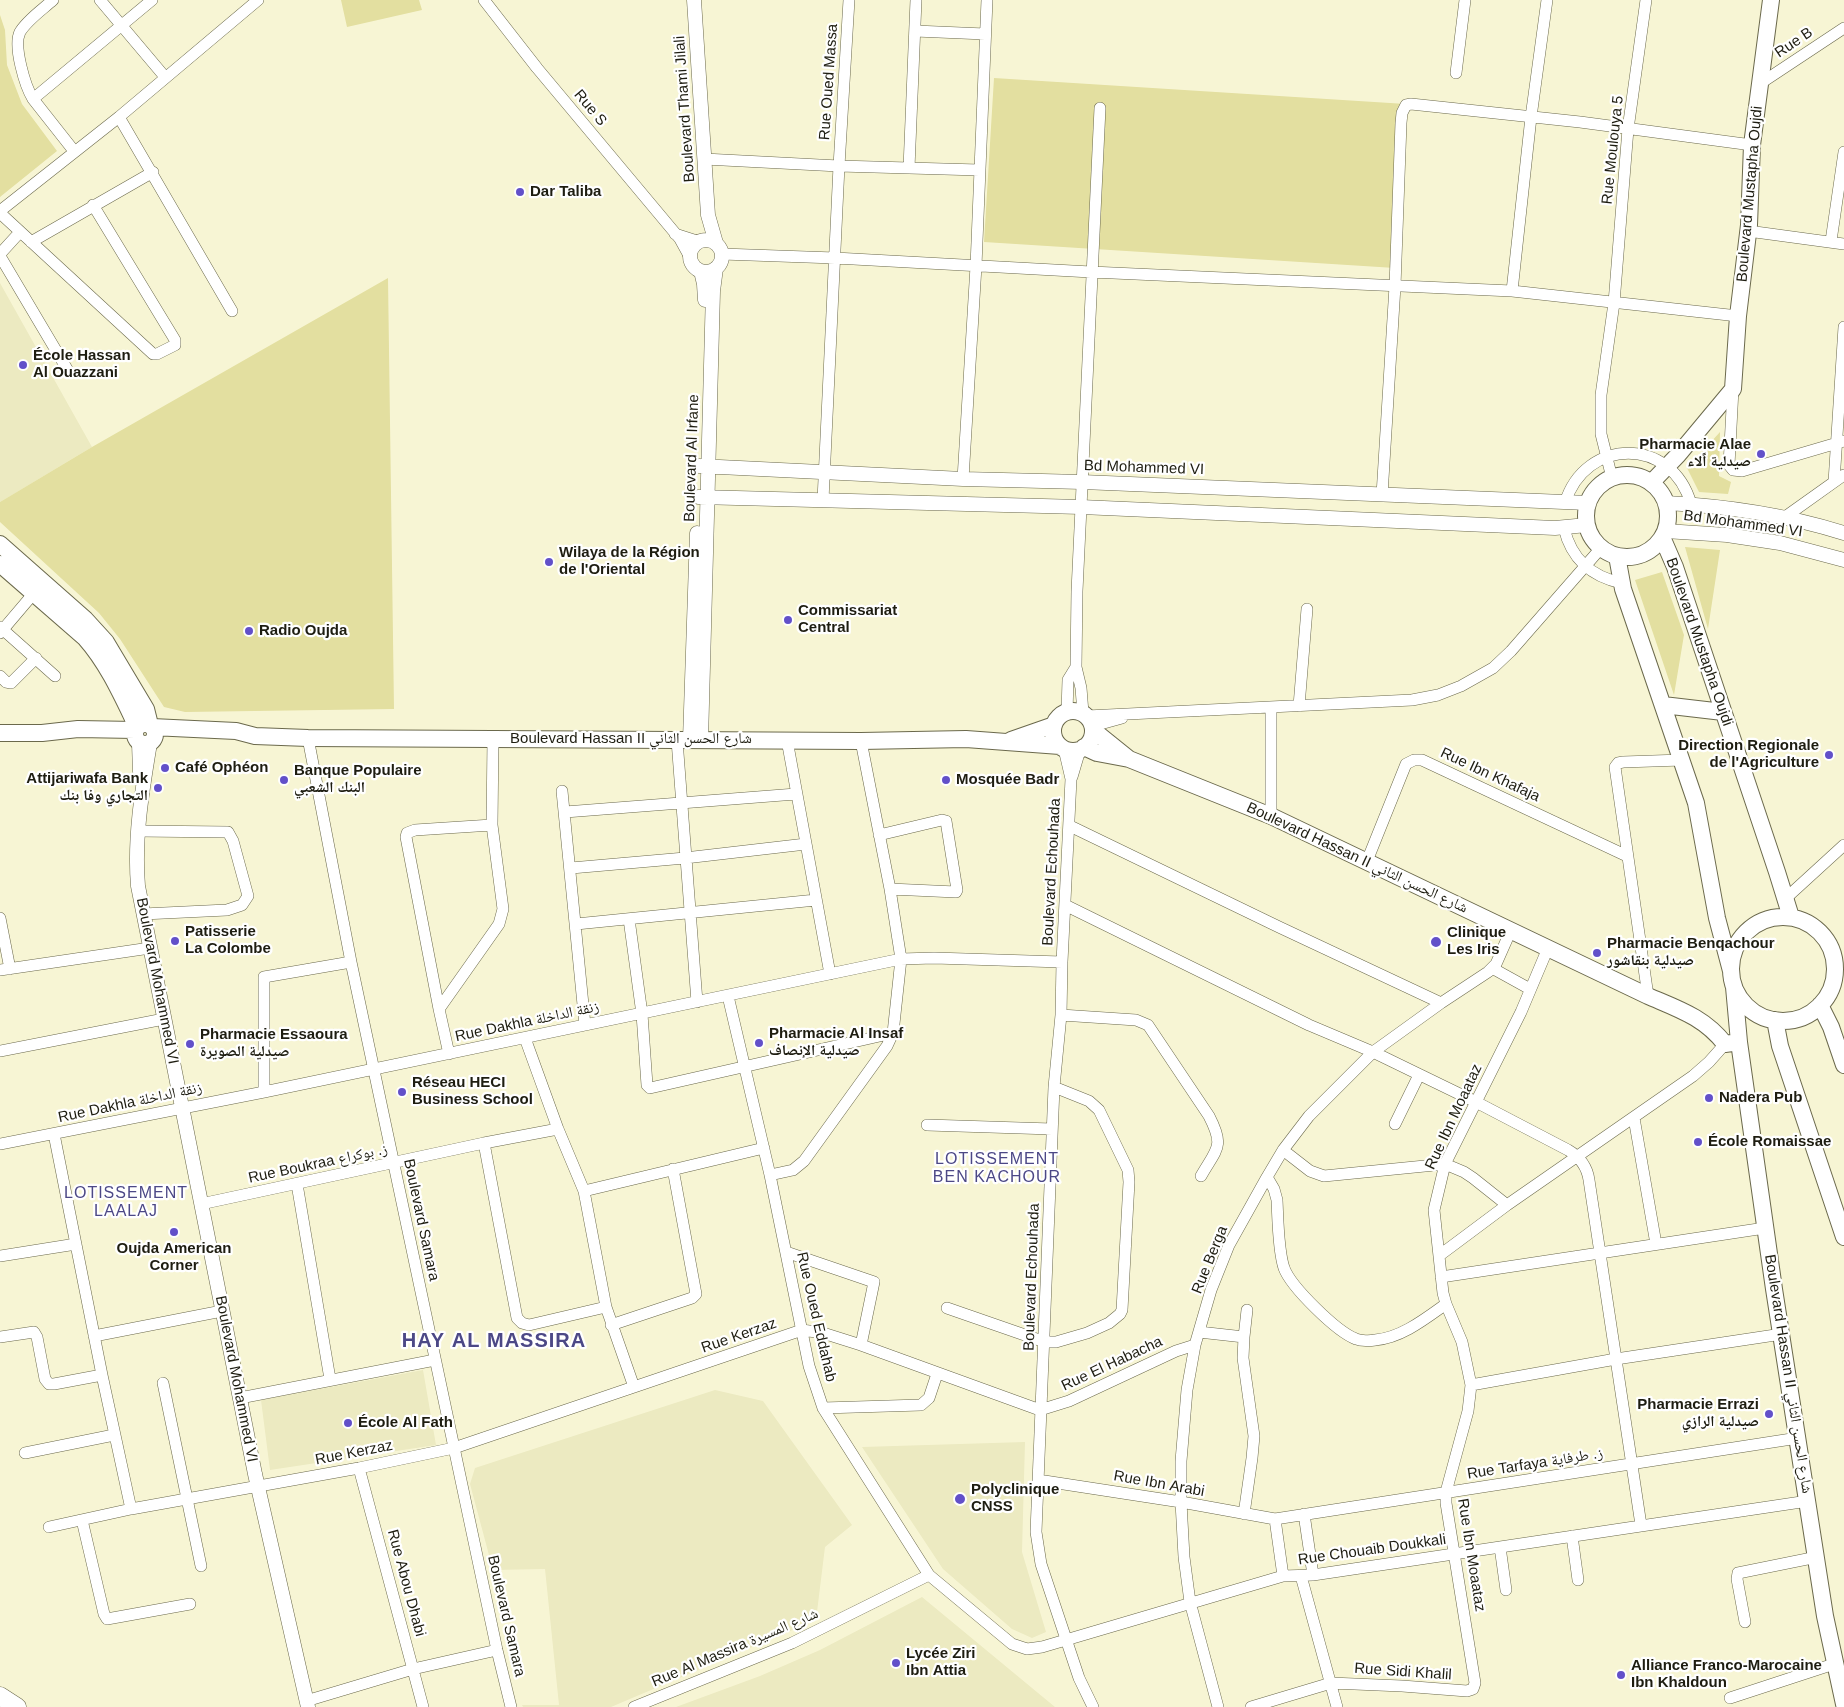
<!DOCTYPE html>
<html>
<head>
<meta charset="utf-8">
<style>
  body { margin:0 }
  canvas { display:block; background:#f7f5d4 }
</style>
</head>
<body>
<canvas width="1844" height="1707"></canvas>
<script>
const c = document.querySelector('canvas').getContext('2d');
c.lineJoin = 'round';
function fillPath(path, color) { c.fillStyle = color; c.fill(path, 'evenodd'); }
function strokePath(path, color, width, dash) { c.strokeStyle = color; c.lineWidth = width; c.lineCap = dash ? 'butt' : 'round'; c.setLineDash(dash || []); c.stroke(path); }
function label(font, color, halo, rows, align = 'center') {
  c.font = font + ' Arial,"Noto Naskh Arabic",sans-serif'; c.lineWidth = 4.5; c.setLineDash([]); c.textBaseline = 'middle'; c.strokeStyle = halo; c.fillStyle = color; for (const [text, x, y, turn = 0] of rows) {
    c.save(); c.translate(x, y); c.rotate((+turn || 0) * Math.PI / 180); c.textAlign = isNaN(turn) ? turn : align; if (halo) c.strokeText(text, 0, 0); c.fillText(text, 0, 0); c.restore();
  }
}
fillPath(new Path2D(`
  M 0,283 L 92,447 L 0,502 Z
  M 423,1370 L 436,1445 L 270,1470 L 261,1400 Z
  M 715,1390 L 763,1401 L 852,1525 L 825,1547 L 816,1620 L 611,1707 L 523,1707 L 522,1705 L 559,1705 L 545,1569 L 493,1570 L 470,1484 L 475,1468 Z
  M 1025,1442 L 1022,1552 L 1046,1632 L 1032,1638 L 1012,1629 L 943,1569 L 862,1447 Z
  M 922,1597 L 1055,1707 L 676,1707 L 760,1676 L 820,1650 Z`), '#eceac1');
fillPath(new Path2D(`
  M 341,0 L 419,0 L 422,10 L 347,27 Z
  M 0,15 L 5,30 L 7,65 L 22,104 L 57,151 L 0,197 Z
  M 994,78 L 1406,104 L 1395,268 L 984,242 Z
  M 388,278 L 394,709 L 185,712 L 164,707 L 120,639 L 99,613 L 0,522 L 0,502 L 92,447 Z
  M 1720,432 L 1719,476 L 1731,482 L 1728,494 L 1699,492 L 1687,468 Z
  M 1685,547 L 1720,550 L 1708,629 Z
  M 1662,572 L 1684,635 L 1674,695 L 1635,580 Z`), '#e3dfa0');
const minor = new Path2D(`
  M 53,0 C 43,9 27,20 20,32 C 13,46 25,86 33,99 L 152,0
  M 100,0 L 165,77
  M 484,0 L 537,68 L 680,239 L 691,259
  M 915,31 L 985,34
  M 1456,73 L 1465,0
  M 1761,83 L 1844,28
  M 33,99 L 74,151
  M 119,117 L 232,311
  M 704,159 L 839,166 L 979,170
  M 909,168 L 916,0
  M 0,211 L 119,117 L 258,0
  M 0,213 L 153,354 L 157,354 L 175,345 L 175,340 L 93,205
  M 1748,231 L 1844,244
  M 675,234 L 700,242
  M 1831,241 L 1844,152
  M 31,242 L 153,172
  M 0,254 L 20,232
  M 722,254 L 835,258 L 1091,272 L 1512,291 L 1738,316
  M 0,256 L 67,369
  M 1512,291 L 1531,117 L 1547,0
  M 1733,389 L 1729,465 L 1733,470 L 1742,471 L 1844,441
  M 1612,478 L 1601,434 L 1601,395 L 1614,303 L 1628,129 L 1646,0
  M 963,479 L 976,266 L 987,0
  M 1834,482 L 1844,327
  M 1382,495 L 1395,286 L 1401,123 L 1402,113 L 1406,105 L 1411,104 L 1580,122 L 1752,145
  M 823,500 L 839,166 L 849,0
  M 1565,503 C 1585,437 1672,436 1691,504
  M 1785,517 L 1844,475
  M 1564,528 C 1571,558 1591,577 1622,583
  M 0,627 L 55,676
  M 0,633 L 34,593
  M 0,676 L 6,682 L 11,683 L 36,658
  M 1299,706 L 1307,609
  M 1271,708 L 1271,816
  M 1067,712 L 1068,680 L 1076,667
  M 1083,713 L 1081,688 L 1076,667 L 1077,591 L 1100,108
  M 1087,716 L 1412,700 L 1438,695 L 1461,686 L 1493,668 L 1511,651 L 1601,548
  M 1093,726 L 1122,718
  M 308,738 L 351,962 L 497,1650 L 511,1707
  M 677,740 L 697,1002
  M 787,740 L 830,974
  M 1064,749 L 1071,779 L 1062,962 L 1061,1015 L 1054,1087 L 1036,1532 L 1041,1564 L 1079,1678 L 1093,1707
  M 1072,777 L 1080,750
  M 562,791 L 585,1025
  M 565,812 L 796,794
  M 1070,826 L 1279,927 L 1441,1003
  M 138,831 L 228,832 L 233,841 L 248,896 L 242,905 L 227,910 L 143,914
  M 879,835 L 942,820 L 946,821 L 957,890 L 956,892 L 890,889
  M 1367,861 L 1406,764 L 1414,760 L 1422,760 L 1627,856
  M 571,868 L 685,858 L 806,844
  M 1785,899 L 1844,845
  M 1065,905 L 1309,1025 L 1373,1052 L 1476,1102 L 1568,1150 C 1580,1157 1587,1166 1589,1180 L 1641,1525
  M 0,918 L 10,969
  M 629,919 L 642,1014 L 647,1085 L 650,1088 L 893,1033
  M 576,924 L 816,900
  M 1492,968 L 1530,989
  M 0,970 L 150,948
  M 728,996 L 770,1175 L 809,1366 L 823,1408 L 929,1575 L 1012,1644 L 1027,1649 L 1042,1647 L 1283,1576 L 1313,1575 L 1808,1501
  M 1648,996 L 1615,767 L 1618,763 L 1623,762 L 1682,760
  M 439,1009 L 406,837 L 407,833 L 415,830 L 492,825
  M 1061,1015 L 1136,1020 L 1148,1025 L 1209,1116 C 1225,1147 1217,1148 1201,1176
  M 525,1038 L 558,1129 L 584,1191 L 606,1307 L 634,1387
  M 0,1051 L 164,1019
  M 449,1054 L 439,1009 L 499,924 L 503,909 L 492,825 L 493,739
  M 264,1092 L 264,977 L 351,962
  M 1634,1118 L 1656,1244
  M 1395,1124 L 1419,1075
  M 927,1125 L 1052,1129
  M 54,1134 L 102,1375 L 131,1509
  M 484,1143 L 517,1318 L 522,1323 L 529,1325 L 606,1307
  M 0,1144 L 264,1092 L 901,959 L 934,958 L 1062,962
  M 1283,1150 L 1310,1171 L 1324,1176 L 1445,1164 L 1464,1172 L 1473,1178 L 1507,1205
  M 770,1175 L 793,1170 L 804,1161 L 887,1046 L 893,1033 L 901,959 L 890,889 L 861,741
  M 1267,1177 L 1274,1189 L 1277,1200 C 1278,1219 1278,1250 1284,1268 C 1291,1287 1337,1332 1356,1339 C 1361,1341 1370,1341 1375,1340 C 1401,1338 1425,1319 1446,1304
  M 297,1184 L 330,1379
  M 584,1191 L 764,1148
  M 201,1204 L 484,1143 L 558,1129
  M 786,1252 L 874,1282 L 861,1345
  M 1440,1255 L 1507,1205 L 1693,1076 L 1709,1062 L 1725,1044
  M 0,1256 L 76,1244
  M 1441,1277 L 1765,1228
  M 947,1308 L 1045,1342 L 1056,1342 L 1087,1333 L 1109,1323 L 1120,1314 L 1122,1310 L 1129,1182 L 1128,1170 L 1099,1110 L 1089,1101 L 1054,1087
  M 611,1325 L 692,1298 L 696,1294 L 673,1169
  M 1199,1332 L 1244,1337
  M 94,1336 L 222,1311
  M 0,1337 L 34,1332 L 37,1337 L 45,1379 L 49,1384 L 54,1384 L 102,1375
  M 163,1383 L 201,1566
  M 1471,1385 L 1616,1359 L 1782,1334
  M 240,1398 L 435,1360
  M 823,1408 L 921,1405 L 929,1398 L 937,1374
  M 25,1453 L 114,1435
  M 359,1468 L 423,1707
  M 1038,1480 L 1181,1502 L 1275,1519 L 1798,1438
  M 1244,1514 L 1252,1458 L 1254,1436 L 1243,1358 L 1244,1337 L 1247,1310
  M 1304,1514 L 1313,1575
  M 1275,1519 L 1283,1576
  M 82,1520 L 104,1614 L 107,1619 L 190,1604
  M 49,1527 L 131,1509 L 359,1468 L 454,1448 L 802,1330 L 823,1333 L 861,1345 L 1040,1410 L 1069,1401 L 1176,1351 L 1195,1345
  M 1572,1536 L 1578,1580
  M 1500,1547 L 1506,1590
  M 1301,1576 L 1337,1707
  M 1745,1622 L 1737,1579 L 1738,1573 L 1817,1557
  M 1730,1698 L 1834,1664
  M 306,1701 L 413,1669 L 497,1650
  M 634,1707 L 792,1643 L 929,1575
  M 1218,1707 L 1190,1602 L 1184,1557 L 1181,1502 L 1181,1461 L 1187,1390 L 1195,1345 L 1211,1290 L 1229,1245 L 1267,1177 L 1283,1150 L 1309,1116 L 1373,1052 L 1441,1003 L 1488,972 L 1496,964 L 1511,930
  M 1251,1707 L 1331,1683 L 1402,1686 L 1467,1691 L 1473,1689 L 1475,1683 L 1446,1503 L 1446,1492 L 1468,1411 L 1471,1385 L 1462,1342 L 1446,1304 L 1443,1293 L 1434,1210 L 1445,1164 L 1521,1012 L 1548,948`);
const tertiary = new Path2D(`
  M 694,0 L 708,215 L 716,243
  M690 256a16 16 0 1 1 32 0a16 16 0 1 1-32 0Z
  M 701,271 L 704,284 L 705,300
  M 699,466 L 963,479 L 1082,482 L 1588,503
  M 698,497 L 1081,507 L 1555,528 L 1587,525
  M 1666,503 C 1726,506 1786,515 1844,533
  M 1665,531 L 1727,535 L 1780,543 L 1844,560
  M 690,740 L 697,533
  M 701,740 L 713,291 L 716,268
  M 139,743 L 140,772
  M 150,743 C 142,791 134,838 138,886 L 255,1474 L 308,1707`);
const secondary = new Path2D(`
  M1586 516a41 41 0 1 1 82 0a41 41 0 1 1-82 0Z
  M 1651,483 L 1678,455 L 1733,389 L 1738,316 L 1749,225 L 1752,145 L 1771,0
  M 1662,537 L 1675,567 L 1777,872 L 1791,917
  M 0,544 L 85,619 L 106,642 L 146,709 L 150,725
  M 1617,556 L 1623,589 L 1696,803 L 1717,918 L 1731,971
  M 0,564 L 85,638 C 108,664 122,696 137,727
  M 1663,705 L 1723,712
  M1053 731a20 20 0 1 1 40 0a20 20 0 1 1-40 0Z
  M135 734a10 10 0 1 1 20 0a10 10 0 1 1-20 0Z
  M 152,727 L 236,731 L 255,736 L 308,738 L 861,741 L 966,739 L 1060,746
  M 1093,730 L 1129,759
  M 0,733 L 42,733 L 78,729 L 135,730
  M 1011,740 L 1054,725
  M 1084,747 L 1097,753 L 1129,759 L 1271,816 L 1648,996 C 1678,1009 1704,1017 1725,1044 L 1739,1042
  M1731 969a52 52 0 1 1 104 0a52 52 0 1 1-104 0Z
  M 1734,987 L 1739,1042 L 1774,1289 L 1825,1616 L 1844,1704
  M 1820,1005 L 1831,1027 L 1844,1065
  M 1775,1020 L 1780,1046 L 1844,1237`);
const primary = new Path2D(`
  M 0,1696 L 17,1707`);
strokePath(minor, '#6b694c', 12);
strokePath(tertiary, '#6b694c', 15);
strokePath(secondary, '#6b694c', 18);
strokePath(primary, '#6b694c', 19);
strokePath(minor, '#fff', 11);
strokePath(tertiary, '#fff', 14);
strokePath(secondary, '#fff', 16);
strokePath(primary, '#fff', 18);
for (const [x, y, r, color] of [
  [520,192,5,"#6250c9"],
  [23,365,5,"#6250c9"],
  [1761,454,5,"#6250c9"],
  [549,562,5,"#6250c9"],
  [788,620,5,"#6250c9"],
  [249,631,5,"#6250c9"],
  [1829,755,5,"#6250c9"],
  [165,768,5,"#6250c9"],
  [284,780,5,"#6250c9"],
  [946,780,5,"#6250c9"],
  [158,788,5,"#6250c9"],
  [175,941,5,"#6250c9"],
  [1436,942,6,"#6250c9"],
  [1597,953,5,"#6250c9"],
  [759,1043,5,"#6250c9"],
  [190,1044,5,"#6250c9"],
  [402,1092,5,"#6250c9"],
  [1709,1098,5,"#6250c9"],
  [1698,1142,5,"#6250c9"],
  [174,1232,5,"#6250c9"],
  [1769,1414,5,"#6250c9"],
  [348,1423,5,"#6250c9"],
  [960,1499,6,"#6250c9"],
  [896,1663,5,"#6250c9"],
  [1621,1675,5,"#6250c9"]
]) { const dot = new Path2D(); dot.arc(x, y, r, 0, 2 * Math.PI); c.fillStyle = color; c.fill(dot); strokePath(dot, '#fff', 2); }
label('15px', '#1e1d11', '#fff', [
  ["Rue B",1794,43,-34],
  ["Rue Oued Massa",829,82,-86],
  ["Rue S",590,108,50],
  ["Boulevard Thami Jilali",685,109,-94],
  ["Rue Moulouya 5",1613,150,-84],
  ["Boulevard Mustapha Oujdi",1750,194,-85],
  ["Boulevard Al Irfane",692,458,-88],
  ["Bd Mohammed VI",1144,468,2],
  ["Bd Mohammed VI",1743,524,8],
  ["Boulevard Mustapha Oujdi",1699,642,71],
  ["Boulevard Hassan II شارع الحسن الثاني",631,739],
  ["Rue Ibn Khafaja",1490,775,25],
  ["Boulevard Hassan II شارع الحسن الثاني",1357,858,25],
  ["Boulevard Echouhada",1052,872,-87],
  ["Boulevard Mohammed VI",157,981,79],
  ["Rue Dakhla زنقة الداخلة",527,1022,-12],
  ["Rue Dakhla زنقة الداخلة",130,1103,-12],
  ["Rue Ibn Moaataz",1454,1117,-65],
  ["Rue Boukraa ز. بوكراع",318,1164,-12],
  ["Boulevard Samara",421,1220,78],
  ["Rue Berga",1210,1260,-68],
  ["Boulevard Echouhada",1032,1277,-88],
  ["Rue Oued Eddahab",816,1317,77],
  ["Rue Kerzaz",739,1336,-19],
  ["Rue El Habacha",1112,1364,-25],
  ["Boulevard Hassan II شارع الحسن الثاني",1788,1374,81],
  ["Boulevard Mohammed VI",236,1379,79],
  ["Rue Kerzaz",354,1453,-11],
  ["Rue Tarfaya ز. طرفاية",1535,1464,-9],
  ["Rue Ibn Arabi",1159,1484,10],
  ["Rue Chouaib Doukkali",1372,1550,-8],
  ["Rue Ibn Moaataz",1471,1555,81],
  ["Rue Abou Dhabi",406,1583,75],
  ["Boulevard Samara",506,1616,77],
  ["Rue Al Massira شارع المسيرة",735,1648,-23],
  ["Rue Sidi Khalil",1403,1672,4]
]);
label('bold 15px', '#1e1d11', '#fff', [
  ["Dar Taliba",530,192],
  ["École Hassan",33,356],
  ["Al Ouazzani",33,373],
  ["Pharmacie Alae",1751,445,"right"],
  ["صيدلية اًلاء",1751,462,"right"],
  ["Wilaya de la Région",559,553],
  ["de l'Oriental",559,570],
  ["Commissariat",798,611],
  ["Central",798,628],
  ["Radio Oujda",259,631],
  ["Direction Regionale",1819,746,"right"],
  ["de l'Agriculture",1819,763,"right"],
  ["Café Ophéon",175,768],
  ["Banque Populaire",294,771],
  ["البنك الشعبي",294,788],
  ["Attijariwafa Bank",148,779,"right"],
  ["التجاري وفا بنك",148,796,"right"],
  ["Mosquée Badr",956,780],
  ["Patisserie",185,932],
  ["La Colombe",185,949],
  ["Clinique",1447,933],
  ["Les Iris",1447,950],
  ["Pharmacie Benqachour",1607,944],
  ["صيدلية بنقاشور",1607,961],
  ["Pharmacie Al Insaf",769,1034],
  ["صيدلية الإنصاف",769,1051],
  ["Pharmacie Essaoura",200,1035],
  ["صيدلية الصويرة",200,1052],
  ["Réseau HECI",412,1083],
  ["Business School",412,1100],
  ["Nadera Pub",1719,1098],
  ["École Romaissae",1708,1142],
  ["Oujda American",174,1249,"center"],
  ["Corner",174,1266,"center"],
  ["Pharmacie Errazi",1759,1405,"right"],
  ["صيدلية الرازي",1759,1422,"right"],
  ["École Al Fath",358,1423],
  ["Polyclinique",971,1490],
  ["CNSS",971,1507],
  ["Lycée Ziri",906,1654],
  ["Ibn Attia",906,1671],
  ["Alliance Franco-Marocaine",1631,1666],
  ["Ibn Khaldoun",1631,1683]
], 'left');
c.letterSpacing = '1px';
label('16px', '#4c4886', '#fff', [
  ["LOTISSEMENT",997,1160],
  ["BEN KACHOUR",997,1178],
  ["LOTISSEMENT",126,1194],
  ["LAALAJ",126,1212]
]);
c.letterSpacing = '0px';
c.letterSpacing = '1px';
label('bold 20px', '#4c4886', '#fff', [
  ["HAY AL MASSIRA",494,1341]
]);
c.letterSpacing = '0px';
</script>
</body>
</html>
